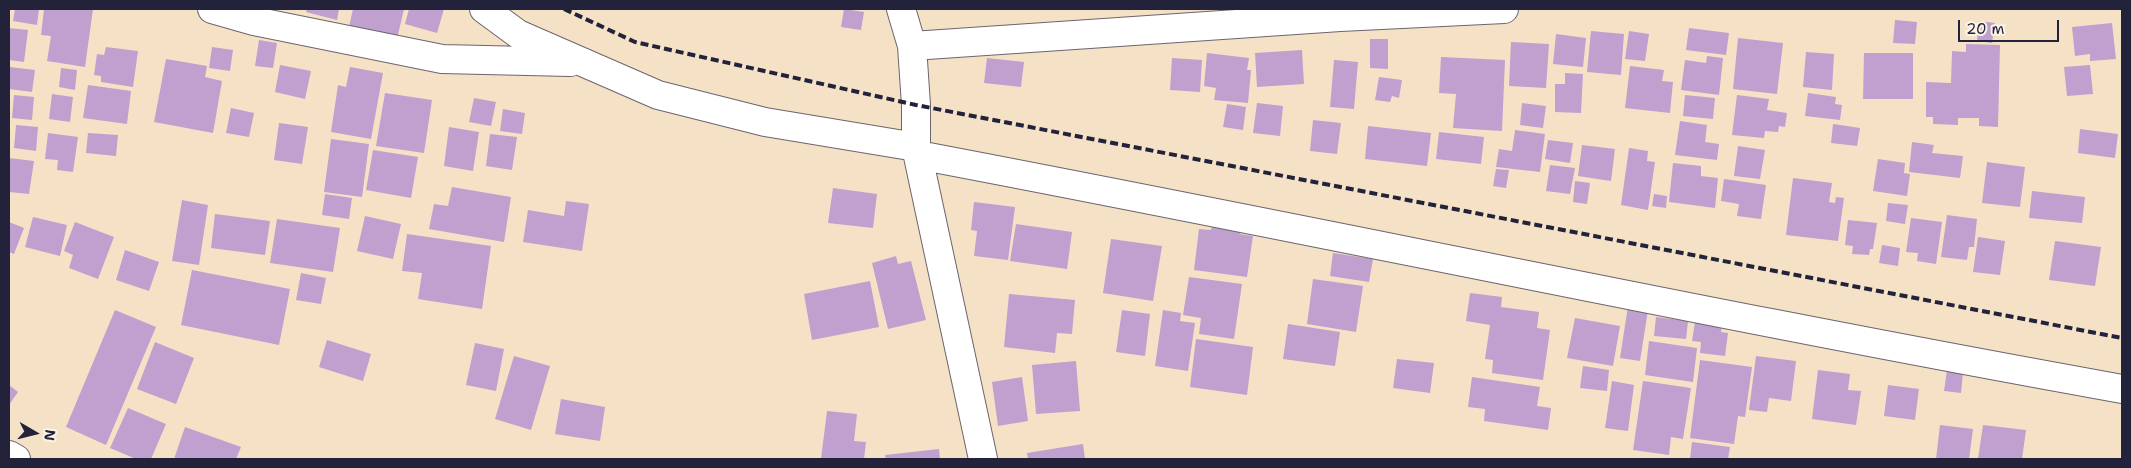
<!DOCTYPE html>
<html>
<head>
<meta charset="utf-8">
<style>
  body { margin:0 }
  #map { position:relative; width:2131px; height:468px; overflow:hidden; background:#f5e2c6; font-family:"Shantell Sans",sans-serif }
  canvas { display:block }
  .frame { position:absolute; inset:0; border:10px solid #22223b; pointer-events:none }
  .north { position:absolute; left:10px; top:408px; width:50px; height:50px; -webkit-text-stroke:4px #fcf5e5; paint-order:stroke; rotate:98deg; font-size:14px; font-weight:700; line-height:20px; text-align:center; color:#22223b }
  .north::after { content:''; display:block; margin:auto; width:18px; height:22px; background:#22223b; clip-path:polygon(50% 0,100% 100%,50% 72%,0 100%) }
  .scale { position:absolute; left:1958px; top:20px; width:101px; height:22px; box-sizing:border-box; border:2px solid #22223b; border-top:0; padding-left:6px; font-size:15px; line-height:18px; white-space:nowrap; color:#22223b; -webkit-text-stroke:4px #fcf5e5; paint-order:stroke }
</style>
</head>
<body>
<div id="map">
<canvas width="2131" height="468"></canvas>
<div class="frame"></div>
<div class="north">N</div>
<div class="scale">20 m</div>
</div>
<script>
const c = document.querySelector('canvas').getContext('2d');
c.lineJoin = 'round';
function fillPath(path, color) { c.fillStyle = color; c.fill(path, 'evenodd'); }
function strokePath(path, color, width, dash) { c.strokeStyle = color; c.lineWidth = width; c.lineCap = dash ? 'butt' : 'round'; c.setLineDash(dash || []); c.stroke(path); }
fillPath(new Path2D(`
  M 15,9 L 39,9 L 37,25 L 13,21 Z
  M 44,9 L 93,9 L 85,67 L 47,61 L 51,36 L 41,35 Z
  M 307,9 L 339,9 L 337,20 L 306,12 Z
  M 353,9 L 404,9 L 397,39 L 349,27 Z
  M 409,9 L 444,9 L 437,33 L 405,24 Z
  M 844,9 L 864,12 L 861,30 L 841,27 Z
  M 1895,20 L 1917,22 L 1915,44 L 1893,43 Z
  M 1979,21 L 1995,23 L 1992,43 L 1977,41 Z
  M 2112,23 L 2116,59 L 2090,61 L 2090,54 L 2075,56 L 2072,27 Z
  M 9,28 L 28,30 L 24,62 L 9,60 Z
  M 1689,28 L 1729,33 L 1726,55 L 1686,50 Z
  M 1591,31 L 1624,34 L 1621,75 L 1587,72 Z
  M 1629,31 L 1649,34 L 1645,61 L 1625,59 Z
  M 1556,34 L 1586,38 L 1583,67 L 1553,64 Z
  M 1738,38 L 1783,43 L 1777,94 L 1733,89 Z
  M 1370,39 L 1388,39 L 1388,69 L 1370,68 Z
  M 259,40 L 277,43 L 273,68 L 255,66 Z
  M 1511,42 L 1549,44 L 1546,88 L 1509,86 Z
  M 1966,44 L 2000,45 L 1998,127 L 1979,126 L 1979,118 L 1958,118 L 1958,125 L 1933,124 L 1933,117 L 1926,117 L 1926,82 L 1951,83 L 1952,51 L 1966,52 Z
  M 106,47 L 138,51 L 133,87 L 101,82 L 101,76 L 94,75 L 97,54 L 104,55 Z
  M 212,47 L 233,50 L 230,71 L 209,68 Z
  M 1302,50 L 1304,84 L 1257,87 L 1255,53 Z
  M 1806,52 L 1834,54 L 1832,90 L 1803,87 Z
  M 1207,53 L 1249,58 L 1247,70 L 1251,70 L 1248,103 L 1214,100 L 1216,88 L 1204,86 Z
  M 1864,53 L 1913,53 L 1913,99 L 1863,99 Z
  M 1707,56 L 1723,58 L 1719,95 L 1681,90 L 1685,60 L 1706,63 Z
  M 1441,57 L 1505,60 L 1502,131 L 1453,128 L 1456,94 L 1439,93 Z
  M 987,58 L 1024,62 L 1021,87 L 984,83 Z
  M 1172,58 L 1202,60 L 1200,92 L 1170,90 Z
  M 166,59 L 207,66 L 205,77 L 222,81 L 213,133 L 154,122 Z
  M 1334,60 L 1358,62 L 1354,109 L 1330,107 Z
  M 280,65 L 311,71 L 305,99 L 275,92 Z
  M 2090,65 L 2093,94 L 2067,96 L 2064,67 Z
  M 1630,66 L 1664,70 L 1662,81 L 1673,82 L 1670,113 L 1625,108 Z
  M 10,67 L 35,70 L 32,92 L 9,89 Z
  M 350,67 L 383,73 L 371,139 L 331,132 L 338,85 L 346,87 Z
  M 61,68 L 77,70 L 75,90 L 59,87 Z
  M 1565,73 L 1583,74 L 1581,113 L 1555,112 L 1555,84 L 1565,84 Z
  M 1379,77 L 1402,80 L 1399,98 L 1392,96 L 1390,102 L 1375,100 Z
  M 88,85 L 131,91 L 127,124 L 83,118 Z
  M 385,93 L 432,100 L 424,153 L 376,146 Z
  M 1808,93 L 1836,97 L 1835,104 L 1842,105 L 1840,120 L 1805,116 Z
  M 52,94 L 73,97 L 70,122 L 49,119 Z
  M 14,95 L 34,97 L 32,120 L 12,118 Z
  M 1685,95 L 1715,98 L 1713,119 L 1683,116 Z
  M 1737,95 L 1769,99 L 1767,110 L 1787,113 L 1785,127 L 1779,126 L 1778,132 L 1765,131 L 1764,138 L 1732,135 Z
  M 474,98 L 496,102 L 491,126 L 469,122 Z
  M 1257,103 L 1283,106 L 1280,136 L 1253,133 Z
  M 1522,103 L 1546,106 L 1543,128 L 1520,125 Z
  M 1227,104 L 1246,107 L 1243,130 L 1223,127 Z
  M 231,108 L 254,113 L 249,137 L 226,133 Z
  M 503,109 L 525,113 L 522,134 L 500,131 Z
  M 1313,120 L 1341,123 L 1337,154 L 1310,151 Z
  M 1680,121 L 1707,125 L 1705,142 L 1719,144 L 1717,160 L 1675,155 Z
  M 279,123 L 308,127 L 302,164 L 274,160 Z
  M 1833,124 L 1860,128 L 1857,146 L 1831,143 Z
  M 16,125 L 38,127 L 36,151 L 14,148 Z
  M 1368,126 L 1431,133 L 1427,166 L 1365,159 Z
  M 449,127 L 479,132 L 473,171 L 444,166 Z
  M 2080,129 L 2118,134 L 2115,158 L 2078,153 Z
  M 1515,130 L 1545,134 L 1540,172 L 1496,167 L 1499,149 L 1512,151 Z
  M 1439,132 L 1484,137 L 1481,164 L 1436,159 Z
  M 48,133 L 78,137 L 73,172 L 57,170 L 58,160 L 45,159 Z
  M 88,133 L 118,135 L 116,156 L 86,153 Z
  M 490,134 L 517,137 L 512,170 L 486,166 Z
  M 331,139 L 369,144 L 362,197 L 324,192 Z
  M 1548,140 L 1573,143 L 1570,163 L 1545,159 Z
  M 1912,142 L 1934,145 L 1932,153 L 1963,156 L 1960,178 L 1909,172 Z
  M 1582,145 L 1615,149 L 1611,181 L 1578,176 Z
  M 1738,146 L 1765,150 L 1760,179 L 1734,176 Z
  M 1629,148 L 1648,151 L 1647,161 L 1655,162 L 1648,210 L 1621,205 Z
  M 373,150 L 418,157 L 411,198 L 366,190 Z
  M 9,158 L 34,161 L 29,194 L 9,192 Z
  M 1878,159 L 1905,163 L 1904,173 L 1910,174 L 1907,196 L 1873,191 Z
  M 1987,162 L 2025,167 L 2020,207 L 1982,203 Z
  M 1673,163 L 1701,166 L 1701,176 L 1718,178 L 1715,208 L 1669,202 Z
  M 1550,165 L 1575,168 L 1570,194 L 1546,191 Z
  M 1496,169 L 1509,170 L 1506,188 L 1493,186 Z
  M 1793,178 L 1832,183 L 1829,202 L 1835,203 L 1836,197 L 1844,198 L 1838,241 L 1786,235 Z
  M 1724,179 L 1766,185 L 1761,219 L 1737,216 L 1739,204 L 1721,201 Z
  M 1575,181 L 1590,183 L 1587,204 L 1573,202 Z
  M 452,187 L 511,197 L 504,242 L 429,229 L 434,204 L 448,206 Z
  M 833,188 L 877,194 L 873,228 L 828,223 Z
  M 2032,191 L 2085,197 L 2082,223 L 2029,218 Z
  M 325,194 L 352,198 L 349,219 L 322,215 Z
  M 1654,194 L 1667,196 L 1666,208 L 1652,206 Z
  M 182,200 L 208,205 L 199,265 L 172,261 Z
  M 566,201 L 589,204 L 582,251 L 523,242 L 528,210 L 564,216 Z
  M 974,202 L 1015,207 L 1008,260 L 974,256 L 977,231 L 971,230 Z
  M 1888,203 L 1908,205 L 1905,224 L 1886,221 Z
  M 215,214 L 270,221 L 265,255 L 211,248 Z
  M 1947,215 L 1977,219 L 1974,247 L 1969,247 L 1967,260 L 1941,257 Z
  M 365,216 L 401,224 L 393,259 L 357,251 Z
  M 33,217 L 67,225 L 60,256 L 25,247 Z
  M 1911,218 L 1942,222 L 1936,264 L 1917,261 L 1918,253 L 1906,252 Z
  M 277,219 L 340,228 L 333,272 L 270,263 Z
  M 1213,220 L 1242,224 L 1240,234 L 1253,236 L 1247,277 L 1194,270 L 1199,229 L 1211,230 Z
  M 1848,220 L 1877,223 L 1873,249 L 1870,249 L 1869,255 L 1852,254 L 1853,246 L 1845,245 Z
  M 9,222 L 24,228 L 14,254 L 9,252 Z
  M 75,222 L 114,237 L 98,279 L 69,268 L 73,255 L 64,251 Z
  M 1016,224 L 1072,232 L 1067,269 L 1010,261 Z
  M 407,234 L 491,246 L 482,309 L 418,299 L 422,273 L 402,271 Z
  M 1978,237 L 2005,241 L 2000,275 L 1973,272 Z
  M 1111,239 L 1162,246 L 1153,301 L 1103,293 Z
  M 2055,241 L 2101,247 L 2095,286 L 2049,280 Z
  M 1882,245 L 1900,248 L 1898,266 L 1879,263 Z
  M 125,250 L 159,262 L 149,291 L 116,280 Z
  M 1333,253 L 1373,259 L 1369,282 L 1330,276 Z
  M 896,256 L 898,264 L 911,261 L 926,320 L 888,329 L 872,263 Z
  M 192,270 L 290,289 L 279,345 L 181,325 Z
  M 301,273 L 326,278 L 321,304 L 296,300 Z
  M 1189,277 L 1242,284 L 1234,339 L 1199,334 L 1201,318 L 1183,315 Z
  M 1313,279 L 1363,286 L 1356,332 L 1307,324 Z
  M 870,281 L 879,327 L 812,340 L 804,294 Z
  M 1470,293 L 1502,297 L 1501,307 L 1539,312 L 1537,328 L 1550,330 L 1543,380 L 1492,373 L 1493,360 L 1485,359 L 1490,325 L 1466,321 Z
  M 1009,294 L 1075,300 L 1072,334 L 1057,333 L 1055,353 L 1004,347 Z
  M 1628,306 L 1648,310 L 1640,361 L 1620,358 Z
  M 115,310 L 156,327 L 106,445 L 66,427 Z
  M 1122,310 L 1150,314 L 1145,356 L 1116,352 Z
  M 1163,310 L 1181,313 L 1180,321 L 1195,323 L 1188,371 L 1155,366 Z
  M 1656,317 L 1688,321 L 1686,339 L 1654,336 Z
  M 1575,318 L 1620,326 L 1613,366 L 1567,358 Z
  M 1695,322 L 1722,325 L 1721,332 L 1728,333 L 1725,356 L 1700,353 L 1701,342 L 1692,341 Z
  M 1288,324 L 1340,332 L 1335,366 L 1283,359 Z
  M 1196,339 L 1253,347 L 1247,395 L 1190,387 Z
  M 327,340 L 371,354 L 363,381 L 319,367 Z
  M 1649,341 L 1697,348 L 1693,382 L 1645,375 Z
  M 155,342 L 194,358 L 176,404 L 137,389 Z
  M 475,343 L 504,349 L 496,391 L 466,385 Z
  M 514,356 L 550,366 L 531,430 L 495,419 Z
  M 1756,356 L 1796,361 L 1791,401 L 1769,398 L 1767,412 L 1749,410 Z
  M 1397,359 L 1434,363 L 1430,393 L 1393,388 Z
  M 1700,360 L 1752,367 L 1745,417 L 1738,416 L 1734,444 L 1690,438 Z
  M 1076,361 L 1080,411 L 1036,414 L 1032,365 Z
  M 1583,366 L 1609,370 L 1607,391 L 1580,388 Z
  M 1818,370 L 1850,374 L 1848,390 L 1861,391 L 1856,425 L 1812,419 Z
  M 1947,370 L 1963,373 L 1961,393 L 1944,391 Z
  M 1022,377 L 1028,421 L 998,426 L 992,382 Z
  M 1472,377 L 1540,387 L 1537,406 L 1551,408 L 1548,430 L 1484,421 L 1485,409 L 1468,407 Z
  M 1612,381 L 1634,385 L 1628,431 L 1605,428 Z
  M 1643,381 L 1691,388 L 1683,439 L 1671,437 L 1669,455 L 1633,450 Z
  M 9,385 L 18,392 L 9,405 Z
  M 1888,385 L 1919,389 L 1915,420 L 1884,416 Z
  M 561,399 L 605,407 L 600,441 L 555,434 Z
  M 128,408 L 166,424 L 151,459 L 136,459 L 110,448 Z
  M 827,411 L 857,414 L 854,441 L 866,442 L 864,459 L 821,459 Z
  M 1940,425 L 1973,429 L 1969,459 L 1936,459 Z
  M 1983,425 L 2026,430 L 2022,459 L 1978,459 Z
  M 185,427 L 241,447 L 236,459 L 174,459 Z
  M 1692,442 L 1730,447 L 1728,459 L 1690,459 Z
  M 1083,444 L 1085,459 L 1028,459 L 1027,453 Z
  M 939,449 L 940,459 L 886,459 L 885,455 Z`), '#bfa0cf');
const minor = new Path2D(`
  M 212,9 L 254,21 L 442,59 L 570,62
  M 484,9 L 518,34 L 658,95 L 765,122 L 916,147
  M 901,9 L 912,46 L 916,105 L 916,147 L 983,459
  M 912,46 L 1340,17 L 1504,9
  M 918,155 C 1320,231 1720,317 2122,389
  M 9,455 L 16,459`);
strokePath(minor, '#6c656c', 30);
strokePath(minor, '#fff', 28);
strokePath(new Path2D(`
  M 564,9 L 635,42 L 916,105 L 2122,338`), '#22223b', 4, [8, 4]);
</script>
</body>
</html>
